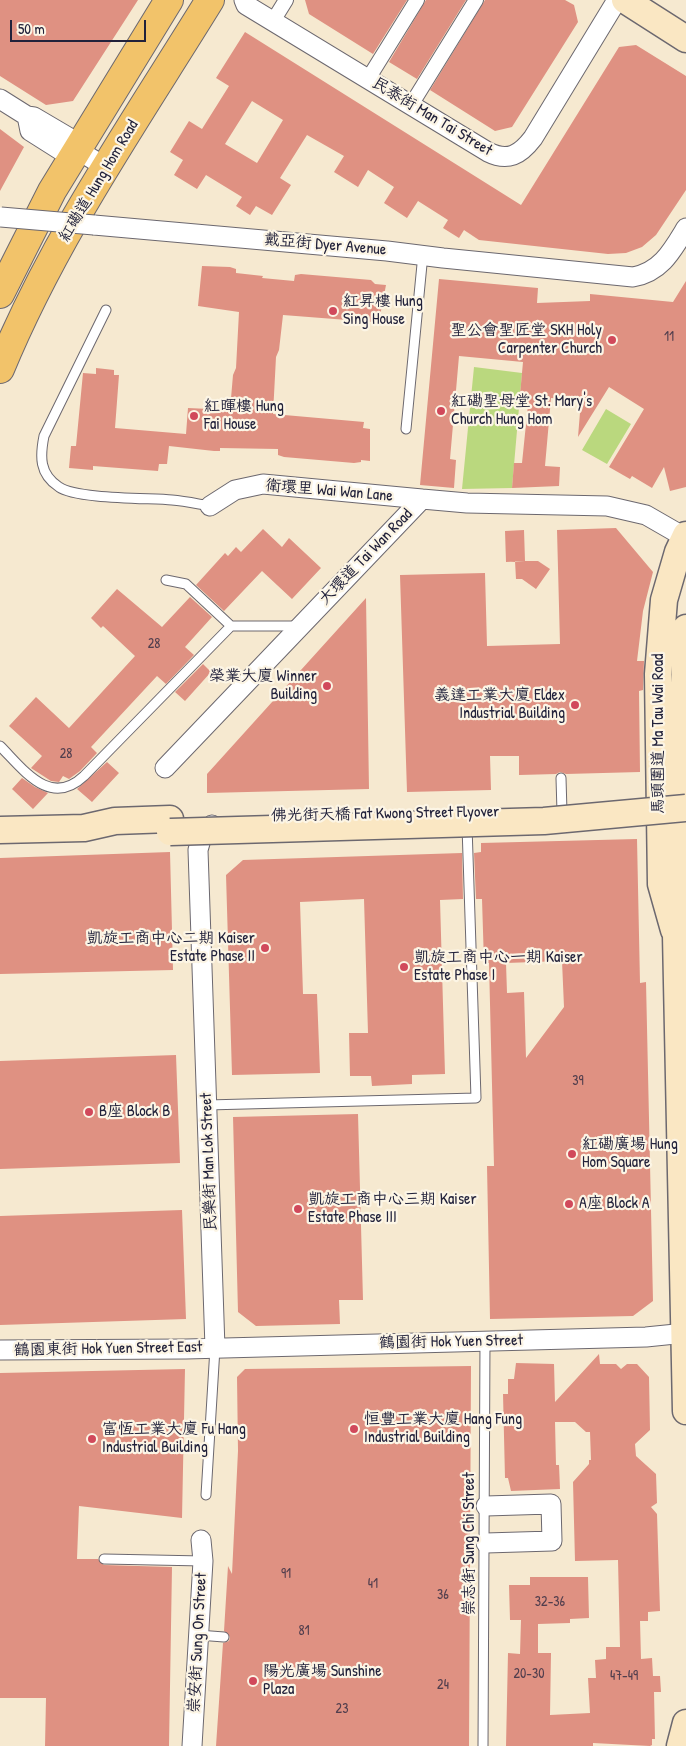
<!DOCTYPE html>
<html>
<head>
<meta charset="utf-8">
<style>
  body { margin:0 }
  #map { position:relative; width:686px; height:1746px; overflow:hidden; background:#f6e9d0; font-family:"Patrick Hand",sans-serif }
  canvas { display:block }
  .scale { position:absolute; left:10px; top:20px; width:136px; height:22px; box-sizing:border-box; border:2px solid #22223b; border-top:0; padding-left:6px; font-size:15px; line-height:18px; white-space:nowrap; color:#22223b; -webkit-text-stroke:4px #fcf5e5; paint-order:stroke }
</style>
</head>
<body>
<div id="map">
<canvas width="686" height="1746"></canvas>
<div class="scale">50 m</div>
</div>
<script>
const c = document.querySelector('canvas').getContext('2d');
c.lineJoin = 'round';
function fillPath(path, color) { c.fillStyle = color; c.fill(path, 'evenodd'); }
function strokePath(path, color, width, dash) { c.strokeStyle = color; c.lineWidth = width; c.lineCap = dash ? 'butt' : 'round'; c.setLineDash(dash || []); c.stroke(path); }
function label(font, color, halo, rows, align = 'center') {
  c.font = font + ' "Patrick Hand","LXGW WenKai TC",sans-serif'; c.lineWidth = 4.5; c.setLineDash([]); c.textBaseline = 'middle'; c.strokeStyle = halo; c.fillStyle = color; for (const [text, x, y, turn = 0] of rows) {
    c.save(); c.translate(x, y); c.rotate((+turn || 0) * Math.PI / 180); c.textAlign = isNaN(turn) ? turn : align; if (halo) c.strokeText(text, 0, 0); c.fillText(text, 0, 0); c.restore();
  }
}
fillPath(new Path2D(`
  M 474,367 L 522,373 L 512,488 L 462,489 Z
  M 606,409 L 631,424 L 607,464 L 582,450 Z`), '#bad87e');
fillPath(new Path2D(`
  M 0,0 L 138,0 L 73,101 L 46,105 L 0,76 Z
  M 305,0 L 407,0 L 373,54 L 309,14 Z
  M 426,0 L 466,0 L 417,79 L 389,62 Z
  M 485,0 L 565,0 L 574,5 L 578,22 L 512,127 L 495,131 L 430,90 Z
  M 245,32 L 521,205 L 619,47 L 636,45 L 686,76 L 686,190 L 656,235 L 642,247 L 626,253 L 608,254 L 479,240 L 464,230 L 459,238 L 443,228 L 448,220 L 418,201 L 407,218 L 384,203 L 394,187 L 368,170 L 358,187 L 334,172 L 344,156 L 307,135 L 280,178 L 291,185 L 272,215 L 256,206 L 250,215 L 236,206 L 242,197 L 206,175 L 197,189 L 174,175 L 183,160 L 170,152 L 189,121 L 202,129 L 229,86 L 216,78 ZM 252,101 L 283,120 L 257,163 L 225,144 Z
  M 0,129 L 24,147 L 0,191 Z
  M 202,266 L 230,267 L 236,269 L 236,273 L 263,276 L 262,278 L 294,281 L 295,275 L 301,274 L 371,280 L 375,284 L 386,285 L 380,316 L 374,316 L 373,322 L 283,315 L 279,350 L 276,357 L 273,414 L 364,422 L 363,428 L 370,429 L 370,461 L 361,460 L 361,462 L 354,463 L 284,457 L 278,455 L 278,449 L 220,448 L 220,451 L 214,451 L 169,446 L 167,464 L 159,464 L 158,471 L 93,466 L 93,470 L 69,468 L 71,446 L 76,446 L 83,373 L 96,374 L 96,368 L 114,370 L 114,375 L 119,375 L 115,428 L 186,434 L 188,408 L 230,410 L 233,375 L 236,368 L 239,312 L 198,306 Z
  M 439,279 L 538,288 L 537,303 L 590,301 L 590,294 L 673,302 L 686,281 L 686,487 L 670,491 L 664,467 L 652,488 L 632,476 L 630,479 L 609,467 L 644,409 L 609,387 L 578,437 L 581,400 L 551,398 L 545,466 L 560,467 L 559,486 L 512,488 L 514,463 L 522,463 L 529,395 L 520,395 L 523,362 L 459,356 L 450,459 L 456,460 L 454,488 L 420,485 Z
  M 616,528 L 653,572 L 643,611 L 637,661 L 644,661 L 643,690 L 639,691 L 640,772 L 566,774 L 560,772 L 556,774 L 519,775 L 519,756 L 490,756 L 491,790 L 407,792 L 400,575 L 485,573 L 487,646 L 560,644 L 557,530 Z
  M 263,529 L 282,547 L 289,538 L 321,568 L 292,599 L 262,571 L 224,611 L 196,585 L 225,553 L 228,556 L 236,547 L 241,552 Z
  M 524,530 L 525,561 L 506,562 L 505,531 Z
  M 515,561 L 538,561 L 550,569 L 536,589 L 522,579 L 516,579 Z
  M 117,589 L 162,627 L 190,597 L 212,617 L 185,647 L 194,655 L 166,684 L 157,676 L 91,747 L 97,753 L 80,771 L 69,779 L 63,776 L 59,782 L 51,781 L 31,768 L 42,756 L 9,726 L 36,697 L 69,728 L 135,656 L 103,626 L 101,628 L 91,618 Z
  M 366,598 L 369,789 L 207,793 L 207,774 Z
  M 203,664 L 211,672 L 185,701 L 175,692 Z
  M 107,762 L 119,773 L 92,802 L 77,789 Z
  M 22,778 L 35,787 L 48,793 L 33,809 L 12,789 Z
  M 637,839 L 640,983 L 646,982 L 653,1301 L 633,1316 L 490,1319 L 487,1166 L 494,1166 L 489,963 L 484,963 L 482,899 L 476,899 L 474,853 L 481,852 L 481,843 ZM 562,961 L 564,1007 L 526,1058 L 524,992 L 507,993 L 506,963 Z
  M 170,852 L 173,970 L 0,974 L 0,858 Z
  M 462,853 L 463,899 L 440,900 L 445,1074 L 412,1075 L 412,1084 L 372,1086 L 371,1076 L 350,1076 L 349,1033 L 368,1033 L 364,899 L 300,902 L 303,994 L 317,994 L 320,1073 L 232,1075 L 226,875 L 243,860 Z
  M 176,1055 L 180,1163 L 0,1169 L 0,1061 Z
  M 358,1114 L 363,1300 L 339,1300 L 340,1324 L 256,1326 L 238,1312 L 233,1117 Z
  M 182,1210 L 186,1319 L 0,1325 L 0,1216 Z
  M 599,1354 L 600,1364 L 616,1364 L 621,1369 L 627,1364 L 637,1364 L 649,1377 L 650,1430 L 635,1444 L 636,1456 L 656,1474 L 657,1503 L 651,1507 L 657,1514 L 660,1611 L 648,1612 L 648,1621 L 640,1621 L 641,1659 L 652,1658 L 653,1676 L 660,1676 L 661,1692 L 654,1692 L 655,1739 L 652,1739 L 652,1745 L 650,1746 L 593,1743 L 593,1746 L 506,1746 L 508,1653 L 520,1654 L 521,1620 L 510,1620 L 509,1585 L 530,1585 L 530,1577 L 588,1577 L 589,1618 L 570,1619 L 570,1623 L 538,1624 L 538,1653 L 551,1653 L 550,1715 L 590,1713 L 588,1678 L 596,1678 L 595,1660 L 606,1659 L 606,1647 L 620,1647 L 618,1560 L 575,1561 L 573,1482 L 589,1464 L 589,1460 L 591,1460 L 590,1432 L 586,1432 L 575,1422 L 555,1422 L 556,1465 L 559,1465 L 560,1489 L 511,1491 L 508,1478 L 505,1478 L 503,1394 L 508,1394 L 508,1379 L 514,1379 L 516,1363 L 554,1364 L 555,1402 Z
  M 471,1366 L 469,1746 L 216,1746 L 223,1643 L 229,1641 L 230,1637 L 224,1631 L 228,1566 L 232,1574 L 238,1451 L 237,1377 L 245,1369 Z
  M 185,1369 L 182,1518 L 79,1506 L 77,1559 L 98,1559 L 104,1565 L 172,1567 L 169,1746 L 45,1746 L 46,1698 L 0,1698 L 0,1373 Z`), '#df9182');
const service = new Path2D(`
  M 106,310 L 44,436 C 40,456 39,474 59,487 C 76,499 148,498 172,500 C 185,501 198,504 210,506
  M 406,429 L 423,254
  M 166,580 L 186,584 L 231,626 L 299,626
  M 0,746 C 24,770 50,808 84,776 L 231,626
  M 561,778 L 562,812
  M 207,1105 L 476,1098 L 467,826
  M 206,1495 L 215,1348
  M 104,1559 L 203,1561
  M 198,1635 L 224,1637
  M 483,1746 L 485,1341`);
const pedestrian = new Path2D(`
  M 273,21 L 286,0
  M 368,79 L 417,0
  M 411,105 L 476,0`);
const minor = new Path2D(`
  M 244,0 L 246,5 L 488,152 C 508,162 520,155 533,138 L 617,0
  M 0,99 L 27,116 L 34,117 L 68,137 L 76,149 L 107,168
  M 27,116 L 30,131 L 60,150 L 76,149
  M 94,225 L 387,251 L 443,258 L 633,277 C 661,272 672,251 686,228
  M 210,506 L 235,490 L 263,484 L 422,499
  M 165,768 L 422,499 L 467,503 L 607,506 L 646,515 L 686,538
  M 212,825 L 202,836 L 198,850 L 215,1348
  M 0,1350 L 186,1349 L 646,1337 L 686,1333
  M 486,1543 L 552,1541 L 551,1504 L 486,1506
  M 192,1746 L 203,1561 L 201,1540`);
const secondary = new Path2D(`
  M 625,0 L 686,39
  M 686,628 L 683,716 L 685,884 L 676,935 L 686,1411
  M 0,830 L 84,828 L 115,821 L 170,819
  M 674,930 L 661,884 L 658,674 L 664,600 L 678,552 L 686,535
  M 680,1746 L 686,1723`);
const primary = new Path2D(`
  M 0,294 L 52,191 L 169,0
  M 0,369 C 54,238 136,120 210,0`);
strokePath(service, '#6c686f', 11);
strokePath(pedestrian, '#6c686f', 16);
strokePath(minor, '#6c686f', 21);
strokePath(secondary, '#6c686f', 29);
strokePath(primary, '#6c686f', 30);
strokePath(service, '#fff', 9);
strokePath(pedestrian, '#fff', 14);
strokePath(minor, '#fff', 19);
strokePath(secondary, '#fae7c3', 26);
strokePath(primary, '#f2c36a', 28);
const minorBridge = new Path2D(`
  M 1,217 L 94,225`);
const secondaryBridge = new Path2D(`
  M 170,832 L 544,821 L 686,808`);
strokePath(minorBridge, '#6c686f', 21, []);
strokePath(secondaryBridge, '#6c686f', 29, []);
strokePath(minorBridge, '#fff', 19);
strokePath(secondaryBridge, '#fae7c3', 26);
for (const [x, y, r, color] of [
  [333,311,5,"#d1495b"],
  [612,340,5,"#d1495b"],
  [441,411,5,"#d1495b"],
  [194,416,5,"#d1495b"],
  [327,686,5,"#d1495b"],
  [575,705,5,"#d1495b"],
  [265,948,5,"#d1495b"],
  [404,967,5,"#d1495b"],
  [89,1112,5,"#d1495b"],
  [572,1154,5,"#d1495b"],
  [569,1204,5,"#d1495b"],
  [298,1209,5,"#d1495b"],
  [354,1429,5,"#d1495b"],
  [92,1439,5,"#d1495b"],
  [253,1681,5,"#d1495b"]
]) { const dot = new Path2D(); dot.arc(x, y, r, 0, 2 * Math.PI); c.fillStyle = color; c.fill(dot); strokePath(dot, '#fcf5e5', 2); }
label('14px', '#513e4d', null, [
  ["11",669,337],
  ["28",154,644],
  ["28",66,754],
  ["39",578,1081],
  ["91",286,1574],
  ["41",373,1584],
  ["36",443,1595],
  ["32-36",550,1602],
  ["81",304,1631],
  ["20-30",529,1674],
  ["47-49",624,1676],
  ["24",443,1685],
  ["23",342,1709]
]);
label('16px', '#22223b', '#fcf5e5', [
  ["民泰街 Man Tai Street",432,117,31],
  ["紅磡道 Hung Hom Road",99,181,-59],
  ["戴亞街 Dyer Avenue",325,245,5],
  ["衛環里 Wai Wan Lane",329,491,5],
  ["大環道 Tai Wan Road",366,557,-46],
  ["馬頭圍道 Ma Tau Wai Road",659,734,-90],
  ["佛光街天橋 Fat Kwong Street Flyover",385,814,-1],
  ["民樂街 Man Lok Street",209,1162,-92],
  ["鶴園街 Hok Yuen Street",451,1342,-1],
  ["鶴園東街 Hok Yuen Street East",108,1349,-1],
  ["崇志街 Sung Chi Street",470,1544,-90],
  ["崇安街 Sung On Street",198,1643,-87]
]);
label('16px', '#22223b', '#fcf5e5', [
  ["紅昇樓 Hung",343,302],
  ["Sing House",343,320],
  ["聖公會聖匠堂 SKH Holy",602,331,"right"],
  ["Carpenter Church",602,349,"right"],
  ["紅磡聖母堂 St. Mary's",451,402],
  ["Church Hung Hom",451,420],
  ["紅暉樓 Hung",204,407],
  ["Fai House",204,425],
  ["榮業大廈 Winner",317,677,"right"],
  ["Building",317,695,"right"],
  ["義達工業大廈 Eldex",565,696,"right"],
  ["Industrial Building",565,714,"right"],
  ["凱旋工商中心二期 Kaiser",255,939,"right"],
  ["Estate Phase II",255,957,"right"],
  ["凱旋工商中心一期 Kaiser",414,958],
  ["Estate Phase I",414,976],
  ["B座 Block B",99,1112],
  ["紅磡廣場 Hung",582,1145],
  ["Hom Square",582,1163],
  ["凱旋工商中心三期 Kaiser",308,1200],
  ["Estate Phase III",308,1218],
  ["A座 Block A",579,1204],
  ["恒豐工業大廈 Hang Fung",364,1420],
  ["Industrial Building",364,1438],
  ["富恆工業大廈 Fu Hang",102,1430],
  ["Industrial Building",102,1448],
  ["陽光廣場 Sunshine",263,1672],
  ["Plaza",263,1690]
], 'left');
</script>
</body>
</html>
